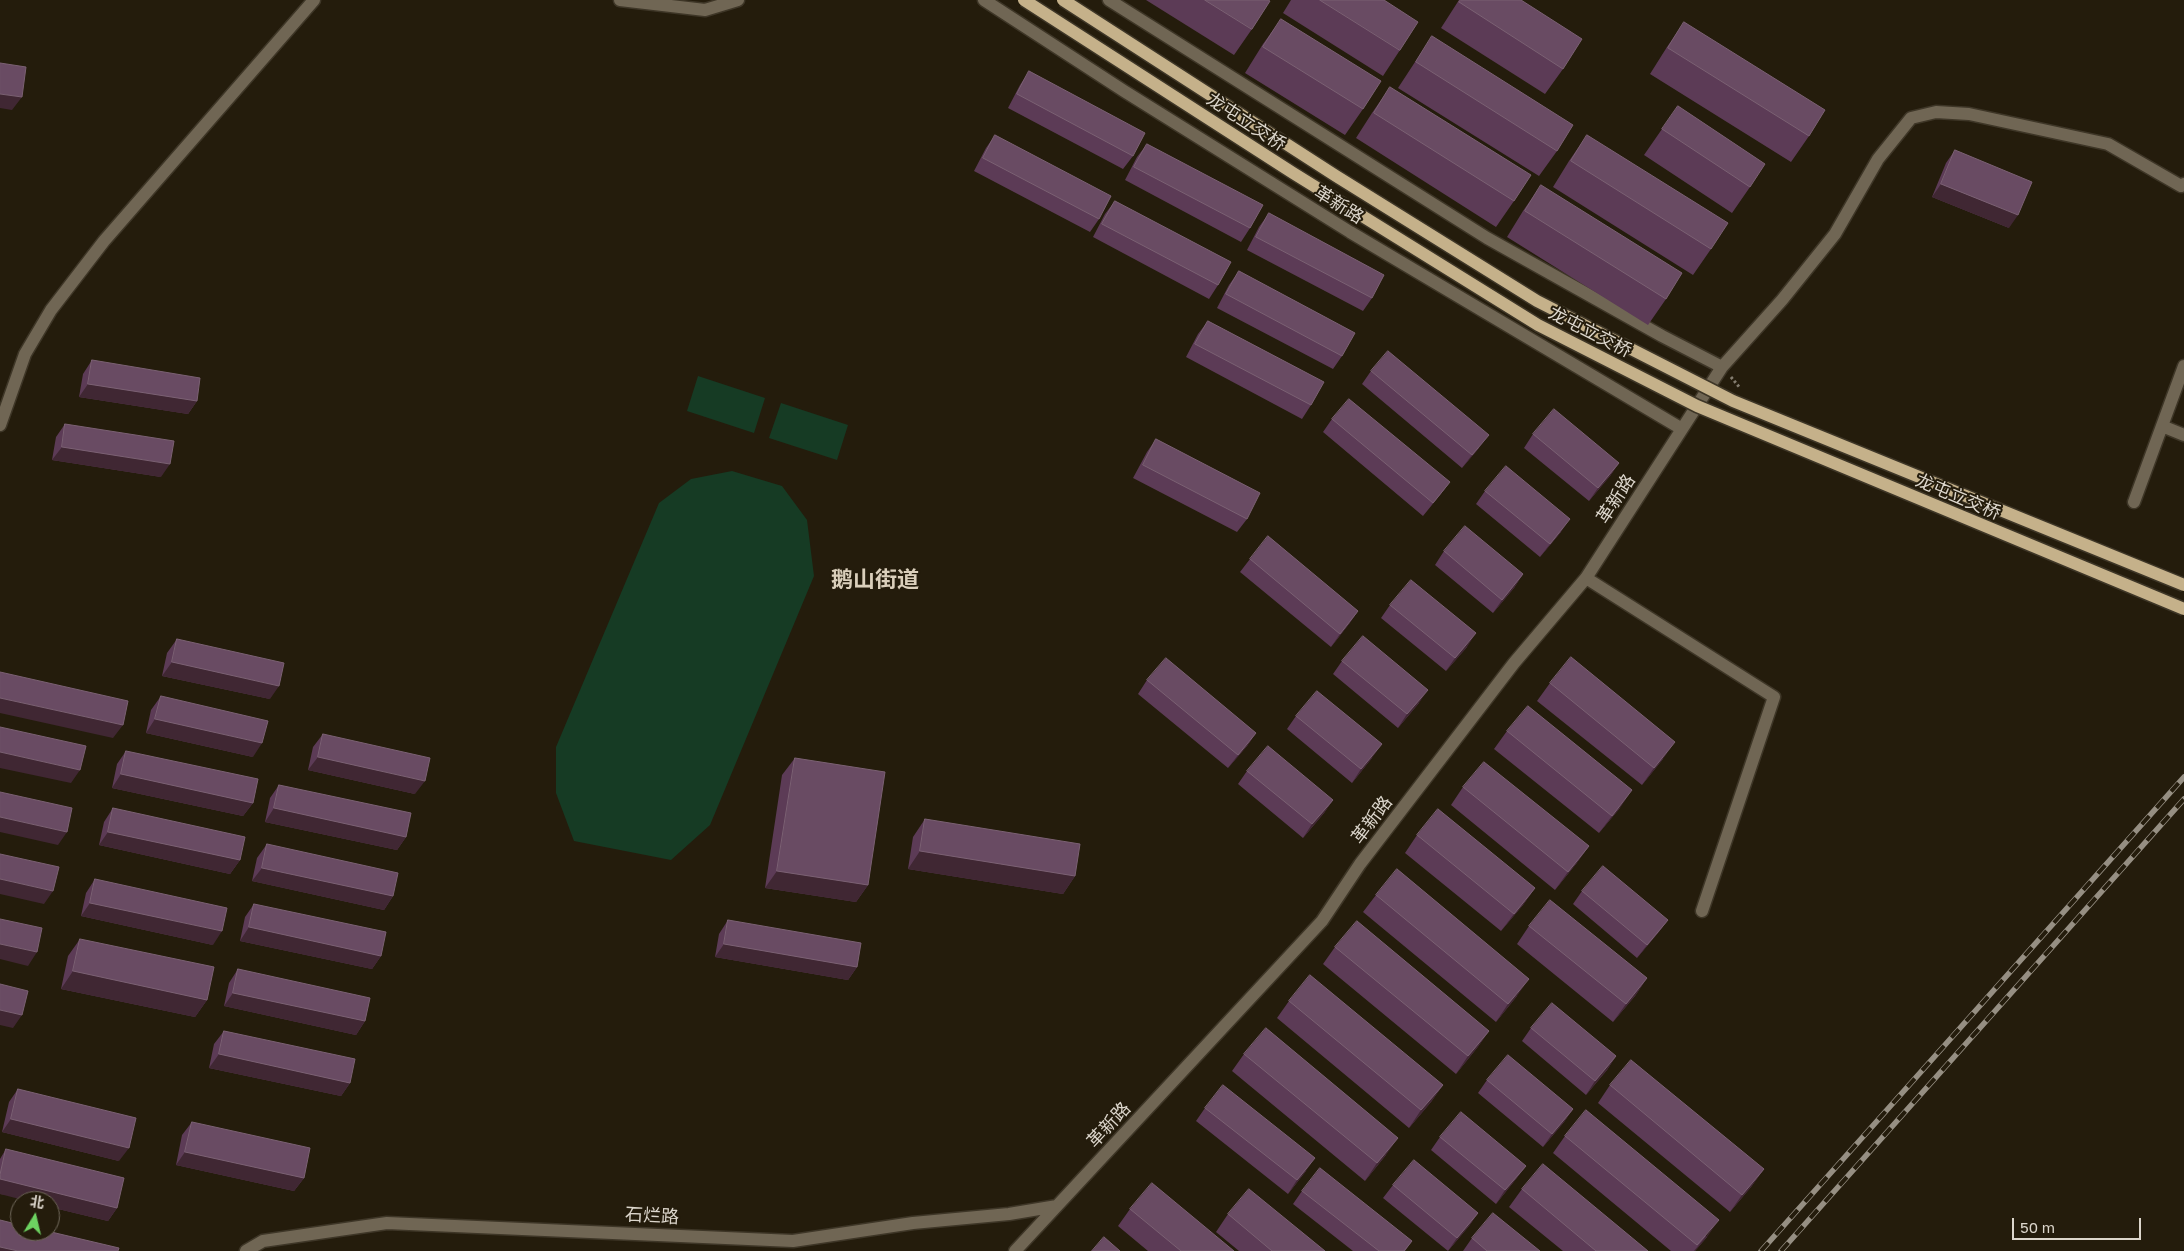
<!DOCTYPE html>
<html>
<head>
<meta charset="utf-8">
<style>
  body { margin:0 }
  #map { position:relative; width:2184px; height:1251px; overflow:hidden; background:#241c0c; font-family:"Golos Text","Noto Sans SC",sans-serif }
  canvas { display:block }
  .north { position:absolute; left:10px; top:1191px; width:50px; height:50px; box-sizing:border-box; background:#241c0c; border:1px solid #6e6659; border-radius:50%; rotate:9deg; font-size:14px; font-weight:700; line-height:20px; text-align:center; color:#dcd6cc }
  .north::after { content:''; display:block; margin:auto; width:18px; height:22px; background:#6dd361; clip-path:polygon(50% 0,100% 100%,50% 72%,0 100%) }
  .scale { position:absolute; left:2012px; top:1218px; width:129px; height:22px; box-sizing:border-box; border:2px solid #dcd6cc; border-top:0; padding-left:6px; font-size:15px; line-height:18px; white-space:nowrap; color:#dcd6cc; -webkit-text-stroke:4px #241c0c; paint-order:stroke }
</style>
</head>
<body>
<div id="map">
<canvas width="2184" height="1251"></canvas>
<div class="north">北</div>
<div class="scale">50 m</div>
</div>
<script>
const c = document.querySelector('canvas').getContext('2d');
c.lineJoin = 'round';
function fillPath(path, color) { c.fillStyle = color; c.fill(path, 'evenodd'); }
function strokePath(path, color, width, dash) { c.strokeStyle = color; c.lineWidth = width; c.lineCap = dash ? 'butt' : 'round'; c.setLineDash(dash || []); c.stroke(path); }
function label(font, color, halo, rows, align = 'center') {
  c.font = font + ' "Golos Text","Noto Sans SC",sans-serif'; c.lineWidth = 4; c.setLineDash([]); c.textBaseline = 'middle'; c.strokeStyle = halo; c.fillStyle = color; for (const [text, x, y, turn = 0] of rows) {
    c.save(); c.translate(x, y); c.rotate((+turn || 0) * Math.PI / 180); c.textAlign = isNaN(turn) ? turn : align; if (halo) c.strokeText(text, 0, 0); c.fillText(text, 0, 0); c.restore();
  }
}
fillPath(new Path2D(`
  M 698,376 L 765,398 L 754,433 L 687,411 Z
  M 781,403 L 848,425 L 837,460 L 769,438 Z
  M 732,471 L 782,486 L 807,520 L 814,576 L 710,825 L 671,860 L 574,841 L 556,793 L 556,747 L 659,503 L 691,479 Z`), '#163b24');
const minor = new Path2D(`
  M 620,0 L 705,10 L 738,0
  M 984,0 L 1124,91 L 1350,232 L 1682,429
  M 1109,0 L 1487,238 L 1662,336 L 1722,367
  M 0,425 L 25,354 L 51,310 L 104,241 L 314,0
  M 2162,426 L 2184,435
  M 2134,502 L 2184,366
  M 1586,578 L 1774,697 L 1702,911
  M 246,1251 L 263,1241 L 387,1223 L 793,1241 L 913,1223 L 1009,1214 L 1057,1206
  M 1015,1251 L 1322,921 L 1360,864 L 1514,663 L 1586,578 L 1722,367 L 1782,300 L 1835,234 L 1878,159 L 1911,118 L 1936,112 L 1969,114 L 2108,144 L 2181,186 L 2184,184`);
strokePath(minor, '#3e3627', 15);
strokePath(new Path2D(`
  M 1731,377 L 1740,388`), '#847d70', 3, [2.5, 2.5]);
strokePath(minor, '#706654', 12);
const rail = new Path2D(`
  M 1761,1251 L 2184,777
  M 1781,1251 L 2184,799`);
strokePath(rail, '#968f83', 5.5);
strokePath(rail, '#241c0c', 4, [11]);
const majorBridge = new Path2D(`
  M 1024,0 L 1293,173 L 1538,325 L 1697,406 L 2184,609
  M 1063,0 L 1336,176 L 1537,301 L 1733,401 L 2184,585`);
strokePath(majorBridge, '#3e3627', 15, []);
strokePath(majorBridge, '#c5b18a', 12);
fillPath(new Path2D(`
  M 1146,0 L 1268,0 L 1252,29 L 1234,55 Z
  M 1291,0 L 1384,0 L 1400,50 L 1383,76 L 1283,13 Z
  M 1459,0 L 1521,0 L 1563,69 L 1545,94 L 1441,28 Z
  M 1281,19 L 1363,109 L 1345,135 L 1245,73 L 1263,44 Z
  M 1684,22 L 1809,136 L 1791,162 L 1650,74 L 1667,47 Z
  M 1432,36 L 1557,151 L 1539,176 L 1398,88 Z
  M 1029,71 L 1133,156 L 1123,169 L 1008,108 L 1020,85 Z
  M 1390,87 L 1514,201 L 1496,227 L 1356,138 L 1372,113 Z
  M 1678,106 L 1750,187 L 1732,213 L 1644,155 Z
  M 995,135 L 1099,219 L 1090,232 L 974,171 L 986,148 Z
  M 1587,135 L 1711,249 L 1693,275 L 1553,187 L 1569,161 Z
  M 1147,144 L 1250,228 L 1241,242 L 1125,180 L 1137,157 Z
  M 1955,150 L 2009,228 L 1932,197 L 1946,163 Z
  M 1541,185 L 1666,299 L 1648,325 L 1507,237 L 1523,211 Z
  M 1115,201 L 1218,285 L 1209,299 L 1093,237 L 1105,214 Z
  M 1269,213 L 1372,298 L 1363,311 L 1247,250 L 1259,227 Z
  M 1239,271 L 1342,356 L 1333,369 L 1217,308 L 1229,285 Z
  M 1208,321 L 1311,405 L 1302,419 L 1186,357 L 1198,334 Z
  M 92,360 L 197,401 L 188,414 L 79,397 L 83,374 Z
  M 1371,371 L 1479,448 L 1462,468 L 1362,384 Z
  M 1332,419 L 1450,482 L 1440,495 L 1423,516 L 1323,432 Z
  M 65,424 L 161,477 L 52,460 L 56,437 Z
  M 1533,434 L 1619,463 L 1610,476 L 1589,501 L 1524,448 Z
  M 1156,439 L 1247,519 L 1237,532 L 1133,478 L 1147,452 Z
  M 1485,491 L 1561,532 L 1540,557 L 1476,504 Z
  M 1444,551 L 1523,574 L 1514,588 L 1493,613 L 1435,565 Z
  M 1250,559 L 1358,611 L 1349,624 L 1331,647 L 1240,572 Z
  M 1390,605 L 1467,647 L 1446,671 L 1381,618 Z
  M 177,639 L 270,699 L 162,676 L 167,653 Z
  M 1342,661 L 1419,703 L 1398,728 L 1333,674 Z
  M 1147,680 L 1256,733 L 1247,746 L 1228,768 L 1138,694 Z
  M 1550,683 L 1663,759 L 1642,785 L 1537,701 Z
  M 161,696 L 253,757 L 146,733 L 151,710 Z
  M 1296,716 L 1372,758 L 1352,783 L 1287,729 Z
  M 1507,731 L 1620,808 L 1599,833 L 1494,749 Z
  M 323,734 L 415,794 L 308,770 L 313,747 Z
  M 126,751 L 253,803 L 243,816 L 112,788 L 117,764 Z
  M 795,758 L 868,885 L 856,902 L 765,888 L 782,775 Z
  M 1247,771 L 1333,800 L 1324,813 L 1303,838 L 1238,784 Z
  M 279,785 L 406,837 L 397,850 L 265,822 L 270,798 Z
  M 1463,787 L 1589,846 L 1576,864 L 1555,890 L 1451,805 Z
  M 113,808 L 240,860 L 230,874 L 99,845 L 104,822 Z
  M 925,819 L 1075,876 L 1063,894 L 908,869 L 913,837 Z
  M 1417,835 L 1535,888 L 1523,905 L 1501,931 L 1405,853 Z
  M 267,844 L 393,896 L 384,910 L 252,881 L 257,858 Z
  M 95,879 L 213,945 L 81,916 L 86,893 Z
  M 1582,891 L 1668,920 L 1658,933 L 1637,958 L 1573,904 Z
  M 1376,895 L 1517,996 L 1496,1022 L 1363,912 Z
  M 254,904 L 381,956 L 372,969 L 240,941 L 245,917 Z
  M 728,920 L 857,967 L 848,980 L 715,957 L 719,934 Z
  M 1529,926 L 1647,978 L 1635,996 L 1613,1022 L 1517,944 Z
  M 80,939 L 207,1000 L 195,1017 L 61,989 L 68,956 Z
  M 1335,947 L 1489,1031 L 1477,1048 L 1456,1074 L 1323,964 Z
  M 238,969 L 365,1021 L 356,1035 L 224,1006 L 229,983 Z
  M 1289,1001 L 1443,1085 L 1431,1102 L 1409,1128 L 1277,1018 Z
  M 1531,1028 L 1616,1056 L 1607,1070 L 1586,1095 L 1522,1041 Z
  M 224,1031 L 350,1083 L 341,1096 L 209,1068 L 214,1044 Z
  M 1244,1054 L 1386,1155 L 1365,1181 L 1232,1071 Z
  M 1487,1080 L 1573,1109 L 1564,1122 L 1543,1147 L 1478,1093 Z
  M 1610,1085 L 1764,1169 L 1751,1187 L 1730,1212 L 1598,1103 Z
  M 18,1089 L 119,1161 L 2,1132 L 9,1102 Z
  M 1205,1108 L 1306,1171 L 1288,1194 L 1196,1121 Z
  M 192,1122 L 304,1178 L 294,1191 L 176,1165 L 182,1135 Z
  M 1565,1136 L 1707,1237 L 1695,1251 L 1671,1251 L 1553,1153 Z
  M 1440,1137 L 1526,1166 L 1516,1179 L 1496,1204 L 1431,1150 Z
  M 6,1149 L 117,1208 L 108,1221 L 50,1207 L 50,1201 L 0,1194 L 0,1159 Z
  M 1393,1185 L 1478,1213 L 1469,1226 L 1448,1251 L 1383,1198 Z
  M 1522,1189 L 1648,1251 L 1563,1251 L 1509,1207 Z
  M 1302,1191 L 1412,1241 L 1405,1251 L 1353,1251 L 1293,1204 Z
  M 1130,1209 L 1234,1251 L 1148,1251 L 1118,1226 Z
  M 1228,1214 L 1325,1251 L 1239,1251 L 1216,1232 Z
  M 1472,1238 L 1540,1251 L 1463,1251 Z`), '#5c3b56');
fillPath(new Path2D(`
  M 0,94 L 22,97 L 12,110 L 0,108 Z
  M 1941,184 L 2018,215 L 2009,228 L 1932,197 Z
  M 88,384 L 197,401 L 188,414 L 79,397 Z
  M 1489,435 L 1479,448 L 1462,468 L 1472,455 Z
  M 62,447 L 170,464 L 161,477 L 52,460 Z
  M 1619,463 L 1610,476 L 1589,501 L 1598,488 Z
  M 1570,519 L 1561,532 L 1540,557 L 1550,544 Z
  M 1523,574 L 1514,588 L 1493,613 L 1502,600 Z
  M 1358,611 L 1349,624 L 1331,647 L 1340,634 Z
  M 1476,633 L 1467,647 L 1446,671 L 1455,658 Z
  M 172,662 L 279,686 L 270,699 L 162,676 Z
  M 1428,690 L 1419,703 L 1398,728 L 1407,714 Z
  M 0,698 L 123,725 L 113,738 L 0,713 Z
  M 155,719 L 262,743 L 253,757 L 146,733 Z
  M 1256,733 L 1247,746 L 1228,768 L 1238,755 Z
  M 1675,742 L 1663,759 L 1642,785 L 1654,768 Z
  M 1382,744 L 1372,758 L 1352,783 L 1361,769 Z
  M 0,752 L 80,770 L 71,783 L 0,768 Z
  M 318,757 L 425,781 L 415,794 L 308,770 Z
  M 121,774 L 253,803 L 243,816 L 112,788 Z
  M 1632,790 L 1620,808 L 1599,833 L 1612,816 Z
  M 1333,800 L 1324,813 L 1303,838 L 1312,824 Z
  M 274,808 L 406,837 L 397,850 L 265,822 Z
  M 0,817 L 67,832 L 58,845 L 0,832 Z
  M 108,832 L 240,860 L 230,874 L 99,845 Z
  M 1589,846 L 1576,864 L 1555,890 L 1568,872 Z
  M 920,851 L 1075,876 L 1063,894 L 908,869 Z
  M 262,868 L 393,896 L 384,910 L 252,881 Z
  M 777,871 L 868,885 L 856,902 L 765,888 Z
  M 0,879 L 53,891 L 44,904 L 0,894 Z
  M 1535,888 L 1523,905 L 1501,931 L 1514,914 Z
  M 90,903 L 222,931 L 213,945 L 81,916 Z
  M 1668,920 L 1658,933 L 1637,958 L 1647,945 Z
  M 249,927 L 381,956 L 372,969 L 240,941 Z
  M 0,944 L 37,952 L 28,966 L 0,959 Z
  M 724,944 L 857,967 L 848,980 L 715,957 Z
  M 73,971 L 207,1000 L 195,1017 L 61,989 Z
  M 1647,978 L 1635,996 L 1613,1022 L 1626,1004 Z
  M 1529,979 L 1517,996 L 1496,1022 L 1508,1004 Z
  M 233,993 L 365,1021 L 356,1035 L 224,1006 Z
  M 0,1010 L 22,1015 L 13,1028 L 0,1025 Z
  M 1489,1031 L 1477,1048 L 1456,1074 L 1468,1056 Z
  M 219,1054 L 350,1083 L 341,1096 L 209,1068 Z
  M 1616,1056 L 1607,1070 L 1586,1095 L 1595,1081 Z
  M 1443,1085 L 1431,1102 L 1409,1128 L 1421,1110 Z
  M 1573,1109 L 1564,1122 L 1543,1147 L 1552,1134 Z
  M 11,1119 L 129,1148 L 119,1161 L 2,1132 Z
  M 1398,1138 L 1386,1155 L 1365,1181 L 1377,1163 Z
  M 185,1152 L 304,1178 L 294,1191 L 176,1165 Z
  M 1315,1158 L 1306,1171 L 1288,1194 L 1297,1180 Z
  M 1526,1166 L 1516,1179 L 1496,1204 L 1505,1190 Z
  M 1764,1169 L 1751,1187 L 1730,1212 L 1742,1195 Z
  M 0,1179 L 117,1208 L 108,1221 L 50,1207 L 50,1201 L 27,1201 L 0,1194 Z
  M 1478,1213 L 1469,1226 L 1448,1251 L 1457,1238 Z
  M 1719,1220 L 1707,1237 L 1695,1251 L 1694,1251 Z
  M 0,1247 L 18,1251 L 0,1251 Z`), '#402733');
const building = new Path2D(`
  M 1205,0 L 1268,0 L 1270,1 L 1252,29 Z
  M 1320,0 L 1384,0 L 1418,22 L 1400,50 Z
  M 1461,0 L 1521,0 L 1582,39 L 1563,69 L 1459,2 Z
  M 1281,19 L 1381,81 L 1363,109 L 1263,47 Z
  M 1684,22 L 1825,110 L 1809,136 L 1668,48 Z
  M 1432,36 L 1573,125 L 1557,151 L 1416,62 Z
  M 0,63 L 26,67 L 22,97 L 0,94 Z
  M 1029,71 L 1145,133 L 1133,156 L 1017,94 Z
  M 1390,87 L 1531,175 L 1514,201 L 1374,113 Z
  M 1678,106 L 1765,164 L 1750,187 L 1662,129 Z
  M 995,135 L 1111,196 L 1099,219 L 983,158 Z
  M 1587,135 L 1728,223 L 1711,249 L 1571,161 Z
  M 1147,144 L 1263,205 L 1250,228 L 1134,167 Z
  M 1955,150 L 2032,182 L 2018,215 L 1941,184 Z
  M 1541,185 L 1682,273 L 1666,299 L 1525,211 Z
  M 1115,201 L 1231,262 L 1218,285 L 1102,224 Z
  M 1269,213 L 1384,275 L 1372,298 L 1256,237 Z
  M 1239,271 L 1355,333 L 1342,356 L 1226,294 Z
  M 1208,321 L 1324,382 L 1311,405 L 1195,344 Z
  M 1388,351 L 1489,435 L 1472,455 L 1371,371 Z
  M 92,360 L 200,378 L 197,401 L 88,384 Z
  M 1349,399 L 1450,482 L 1433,503 L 1332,419 Z
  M 1554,409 L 1619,463 L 1598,488 L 1533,434 Z
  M 65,424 L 174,441 L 170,464 L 62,447 Z
  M 1156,439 L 1260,493 L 1247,519 L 1143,465 Z
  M 1506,466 L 1570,519 L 1550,544 L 1485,491 Z
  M 1465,526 L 1523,574 L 1502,600 L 1444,551 Z
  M 1268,536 L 1358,611 L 1340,634 L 1250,559 Z
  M 1411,580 L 1476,633 L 1455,658 L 1390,605 Z
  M 1363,636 L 1428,690 L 1407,714 L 1342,661 Z
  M 177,639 L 284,663 L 279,686 L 172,662 Z
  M 1571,657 L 1675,742 L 1654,768 L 1550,683 Z
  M 1166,658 L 1256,733 L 1238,755 L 1147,680 Z
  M 0,672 L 128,701 L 123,725 L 0,698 Z
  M 1317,691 L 1382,744 L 1361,769 L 1296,716 Z
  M 161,696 L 268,721 L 262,743 L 155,719 Z
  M 1528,706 L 1632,790 L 1612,816 L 1507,731 Z
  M 0,727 L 86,746 L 80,770 L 0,752 Z
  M 323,734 L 430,758 L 425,781 L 318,757 Z
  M 1268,746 L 1333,800 L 1312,824 L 1247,771 Z
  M 126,751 L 258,779 L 253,803 L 121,774 Z
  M 795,758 L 885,772 L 868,885 L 777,871 Z
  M 1484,762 L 1589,846 L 1568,872 L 1463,787 Z
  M 279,785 L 411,813 L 406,837 L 274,808 Z
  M 0,792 L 72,808 L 67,832 L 0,817 Z
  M 113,808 L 245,837 L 240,860 L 108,832 Z
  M 1438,809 L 1535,888 L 1514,914 L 1417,835 Z
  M 925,819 L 1080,844 L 1075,876 L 920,851 Z
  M 267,844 L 398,873 L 393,896 L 262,868 Z
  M 0,854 L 59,867 L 53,891 L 0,879 Z
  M 1603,866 L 1668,920 L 1647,945 L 1582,891 Z
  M 1397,869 L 1529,979 L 1508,1004 L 1376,895 Z
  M 95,879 L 227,908 L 222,931 L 90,903 Z
  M 1550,900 L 1647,978 L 1626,1004 L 1529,926 Z
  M 254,904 L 386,932 L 381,956 L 249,927 Z
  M 0,919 L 42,928 L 37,952 L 0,944 Z
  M 728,920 L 861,943 L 857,967 L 724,944 Z
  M 1357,921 L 1489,1031 L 1468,1056 L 1335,947 Z
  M 80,939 L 214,967 L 207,1000 L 73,971 Z
  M 238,969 L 370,998 L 365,1021 L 233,993 Z
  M 1310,975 L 1443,1085 L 1421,1110 L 1289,1001 Z
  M 0,984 L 28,991 L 22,1015 L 0,1010 Z
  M 1552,1003 L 1616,1056 L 1595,1081 L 1531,1028 Z
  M 1266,1028 L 1398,1138 L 1377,1163 L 1244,1054 Z
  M 224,1031 L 355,1059 L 350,1083 L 219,1054 Z
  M 1508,1055 L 1573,1109 L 1552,1134 L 1487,1080 Z
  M 1631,1060 L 1764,1169 L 1742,1195 L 1610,1085 Z
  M 1223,1085 L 1315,1158 L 1297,1180 L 1205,1108 Z
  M 18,1089 L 136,1118 L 129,1148 L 11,1119 Z
  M 1586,1110 L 1719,1220 L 1697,1245 L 1565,1136 Z
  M 1461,1112 L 1526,1166 L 1505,1190 L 1440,1137 Z
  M 192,1122 L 310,1148 L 304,1178 L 185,1152 Z
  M 6,1149 L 124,1178 L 117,1208 L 0,1179 L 0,1175 Z
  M 1414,1160 L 1478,1213 L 1457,1238 L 1393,1185 Z
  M 1543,1164 L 1648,1251 L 1596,1251 L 1522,1189 Z
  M 1320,1168 L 1412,1241 L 1404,1251 L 1379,1251 L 1302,1191 Z
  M 1152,1183 L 1234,1251 L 1181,1251 L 1130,1209 Z
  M 1249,1189 L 1325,1251 L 1272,1251 L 1228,1214 Z
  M 1493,1213 L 1540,1251 L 1487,1251 L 1472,1238 Z
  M 0,1220 L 20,1225 L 20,1231 L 47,1231 L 119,1248 L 118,1251 L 18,1251 L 0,1247 Z
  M 1104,1237 L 1120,1251 L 1092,1251 Z`);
fillPath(building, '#694b63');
strokePath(building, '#7b6173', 1);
label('18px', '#dcd6cc', '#241c0c', [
  ["龙屯立交桥",1246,122,33],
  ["革新路",1339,205,32],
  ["龙屯立交桥",1590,332,27],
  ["龙屯立交桥",1958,497,23],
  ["革新路",1616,499,-57],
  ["革新路",1372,820,-53],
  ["革新路",1109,1125,-47],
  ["石烂路",652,1216,3]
]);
label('bold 22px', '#dacfbb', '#241c0c', [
  ["鹅山街道",875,580]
]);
</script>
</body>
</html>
